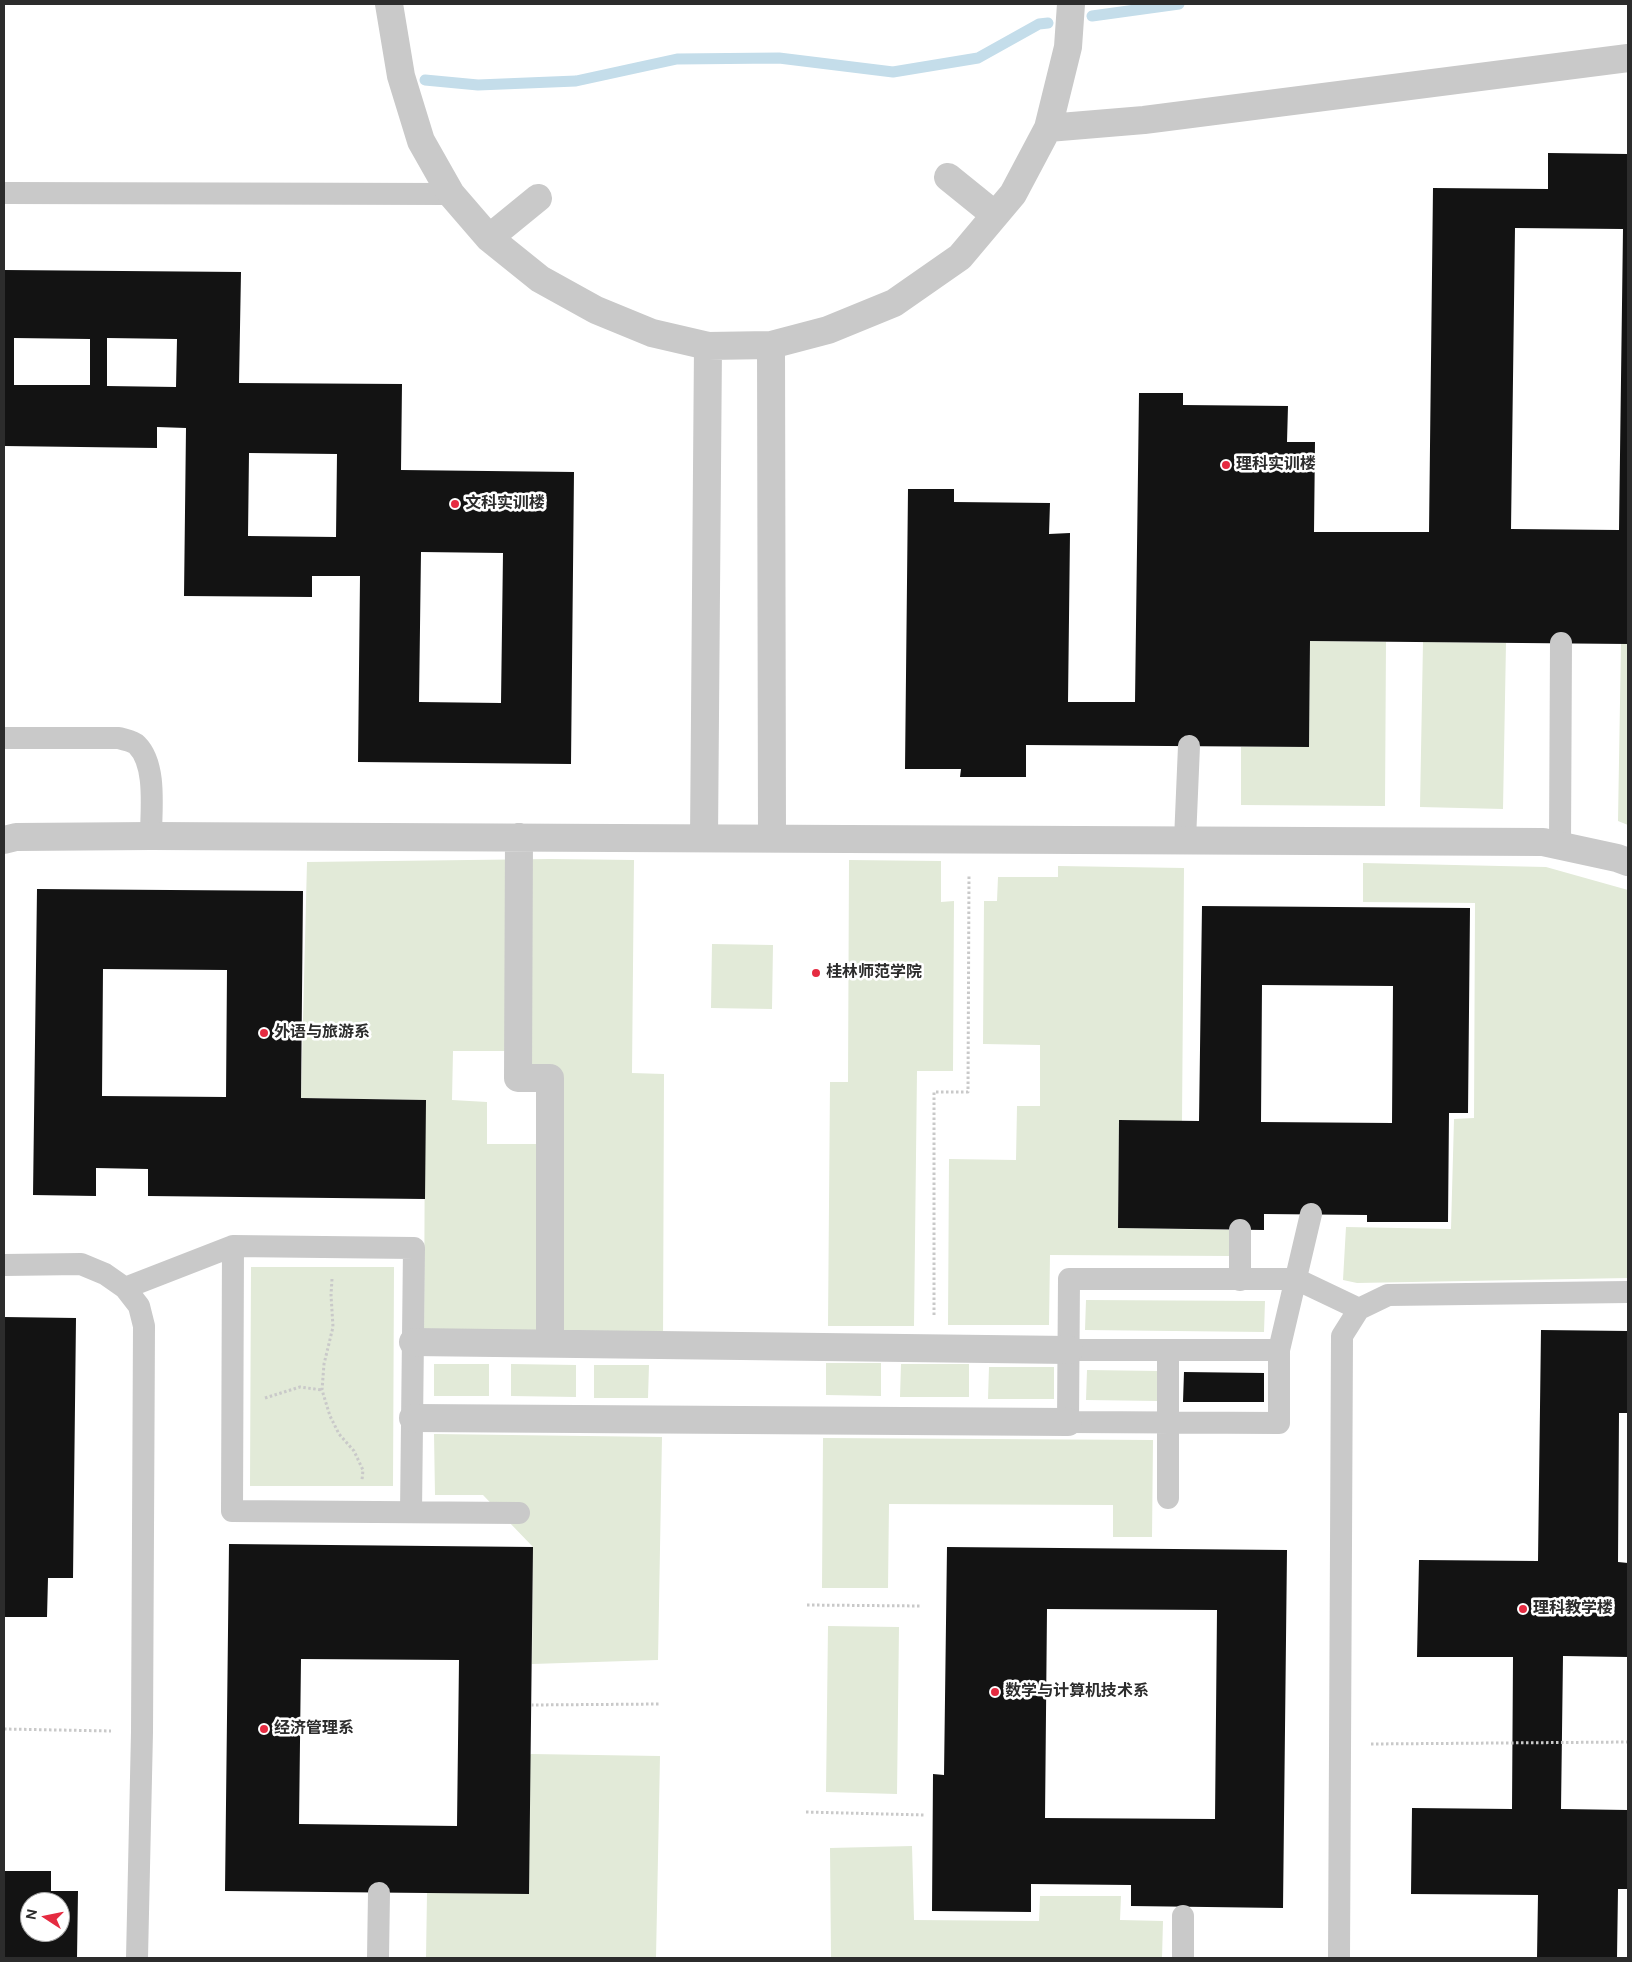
<!DOCTYPE html>
<html>
<head>
<meta charset="utf-8">
<style>
  body { margin:0 }
  #map { position:relative; width:1632px; height:1962px; overflow:hidden; background:#fff; font-family:"DM Sans",sans-serif }
  canvas { display:block }
  .frame { position:absolute; inset:0; border:5px solid #2c2c2c; pointer-events:none }
  .north { position:absolute; left:20px; top:1892px; width:50px; height:50px; box-sizing:border-box; background:#fff; border:1px solid #ababab; border-radius:50%; rotate:281deg; font-size:14px; font-weight:700; line-height:20px; text-align:center; color:#2c2c2c }
  .north::after { content:''; display:block; margin:auto; width:18px; height:22px; background:#e52b41; clip-path:polygon(50% 0,100% 100%,50% 72%,0 100%) }
</style>
</head>
<body>
<div id="map">
<canvas width="1632" height="1962"></canvas>
<div class="frame"></div>
<div class="north">N</div>
</div>
<script>
const c = document.querySelector('canvas').getContext('2d');
c.lineJoin = 'round';
function fillPath(path, color) { c.fillStyle = color; c.fill(path, 'evenodd'); }
function strokePath(path, color, width, dash) { c.strokeStyle = color; c.lineWidth = width; c.lineCap = dash ? 'butt' : 'round'; c.setLineDash(dash || []); c.stroke(path); }
function label(font, color, halo, rows, align = 'center') {
  c.font = font + ' "DM Sans","Noto Sans SC",sans-serif'; c.lineWidth = 5; c.setLineDash([]); c.textBaseline = 'middle'; c.strokeStyle = halo; c.fillStyle = color; for (const [text, x, y, turn = 0] of rows) {
    c.save(); c.translate(x, y); c.rotate((+turn || 0) * Math.PI / 180); c.textAlign = isNaN(turn) ? turn : align; if (halo) c.strokeText(text, 0, 0); c.fillText(text, 0, 0); c.restore();
  }
}
fillPath(new Path2D(`
  M 1310,641 L 1386,642 L 1385,806 L 1241,805 L 1241,747 L 1309,747 Z
  M 1423,642 L 1506,643 L 1503,809 L 1420,807 Z
  M 1621,643 L 1628,644 L 1628,825 L 1618,821 Z
  M 550,859 L 634,860 L 632,1073 L 664,1074 L 663,1344 L 424,1340 L 425,1100 L 301,1098 L 307,862 ZM 453,1051 L 513,1051 L 550,1078 L 550,1144 L 487,1144 L 487,1102 L 452,1100 Z
  M 849,860 L 941,861 L 941,902 L 954,901 L 953,1071 L 917,1071 L 914,1326 L 828,1326 L 830,1082 L 848,1082 Z
  M 1363,863 L 1546,867 L 1628,890 L 1628,1278 L 1357,1283 L 1343,1280 L 1346,1227 L 1451,1229 L 1454,1119 L 1474,1118 L 1475,903 L 1363,902 Z
  M 1058,866 L 1184,868 L 1182,1121 L 1119,1120 L 1118,1228 L 1230,1230 L 1230,1256 L 1050,1255 L 1049,1325 L 948,1325 L 949,1159 L 1016,1160 L 1017,1106 L 1040,1106 L 1040,1045 L 983,1044 L 984,901 L 997,901 L 998,877 L 1058,877 Z
  M 712,944 L 773,945 L 772,1009 L 711,1008 Z
  M 251,1267 L 394,1267 L 393,1486 L 250,1486 Z
  M 1086,1300 L 1265,1301 L 1264,1332 L 1085,1330 Z
  M 826,1363 L 881,1363 L 881,1396 L 826,1395 Z
  M 434,1364 L 489,1364 L 489,1396 L 434,1396 Z
  M 511,1364 L 576,1365 L 576,1397 L 511,1396 Z
  M 901,1364 L 969,1364 L 969,1397 L 900,1397 Z
  M 594,1365 L 649,1365 L 648,1398 L 594,1398 Z
  M 989,1367 L 1054,1367 L 1054,1399 L 988,1399 Z
  M 1087,1370 L 1159,1371 L 1159,1401 L 1086,1400 Z
  M 434,1434 L 662,1437 L 658,1660 L 532,1664 L 533,1547 L 483,1495 L 435,1495 Z
  M 823,1438 L 1153,1440 L 1152,1537 L 1113,1537 L 1113,1505 L 889,1504 L 888,1588 L 822,1588 Z
  M 828,1626 L 899,1627 L 897,1794 L 826,1792 Z
  M 531,1754 L 660,1756 L 656,1958 L 426,1958 L 427,1893 Z
  M 912,1846 L 914,1920 L 1039,1921 L 1040,1896 L 1121,1896 L 1120,1920 L 1163,1921 L 1162,1958 L 831,1958 L 830,1848 Z`), '#e2ead8');
strokePath(new Path2D(`
  M 1092,16 L 1179,4
  M 425,80 L 478,85 L 576,81 L 677,59 L 779,58 L 893,72 L 978,58 L 1039,24 L 1048,23`), '#c4ddea', 11);
fillPath(new Path2D(`
  M 1548,153 L 1628,154 L 1628,644 L 1310,641 L 1309,747 L 1026,745 L 1026,777 L 960,777 L 961,769 L 905,769 L 908,489 L 954,489 L 954,502 L 1050,503 L 1049,534 L 1070,533 L 1068,702 L 1135,702 L 1139,393 L 1183,393 L 1183,405 L 1288,406 L 1287,442 L 1315,442 L 1314,532 L 1429,532 L 1433,188 L 1548,189 ZM 1515,228 L 1623,229 L 1619,530 L 1511,529 Z
  M 4,270 L 241,272 L 239,383 L 402,384 L 401,470 L 574,472 L 571,764 L 358,762 L 360,576 L 312,576 L 312,597 L 184,596 L 186,428 L 157,427 L 157,448 L 4,446 ZM 14,338 L 90,339 L 90,385 L 14,385 ZM 107,338 L 177,339 L 176,387 L 107,386 ZM 249,453 L 337,454 L 336,537 L 248,536 ZM 421,552 L 503,553 L 501,703 L 419,702 Z
  M 37,889 L 303,891 L 301,1098 L 426,1100 L 425,1199 L 148,1196 L 148,1169 L 96,1168 L 96,1196 L 33,1195 ZM 103,969 L 227,970 L 226,1097 L 102,1096 Z
  M 1202,906 L 1470,908 L 1468,1113 L 1449,1113 L 1448,1222 L 1367,1222 L 1367,1215 L 1264,1214 L 1264,1230 L 1118,1228 L 1119,1120 L 1199,1121 ZM 1262,985 L 1393,986 L 1392,1123 L 1261,1122 Z
  M 4,1317 L 76,1318 L 73,1578 L 48,1578 L 47,1617 L 4,1617 Z
  M 1541,1330 L 1628,1331 L 1628,1413 L 1619,1413 L 1618,1562 L 1628,1563 L 1628,1657 L 1563,1656 L 1561,1809 L 1628,1810 L 1628,1889 L 1618,1889 L 1617,1958 L 1537,1958 L 1538,1895 L 1411,1894 L 1412,1808 L 1512,1809 L 1513,1657 L 1417,1657 L 1419,1560 L 1538,1561 Z
  M 1184,1372 L 1264,1373 L 1264,1402 L 1183,1402 Z
  M 229,1544 L 533,1547 L 529,1894 L 225,1891 ZM 301,1659 L 459,1660 L 457,1826 L 299,1824 Z
  M 947,1547 L 1287,1550 L 1283,1908 L 1131,1906 L 1131,1885 L 1031,1884 L 1031,1912 L 932,1911 L 933,1774 L 944,1775 ZM 1047,1609 L 1217,1610 L 1215,1819 L 1045,1818 Z
  M 4,1871 L 51,1871 L 51,1891 L 78,1891 L 77,1958 L 4,1958 ZM 30,1902 L 60,1902 L 60,1932 L 30,1932 Z`), '#131313');
strokePath(new Path2D(`
  M 332,1279 L 331,1295 L 333,1327 L 324,1364 L 322,1390 L 330,1416 L 339,1434 L 354,1451 L 363,1470 L 362,1480
  M 934,1315 L 934,1092 L 968,1092 L 969,875
  M 265,1398 L 300,1387 L 322,1390
  M 807,1605 L 922,1606
  M 531,1705 L 660,1704
  M 4,1729 L 111,1731
  M 1371,1744 L 1628,1742
  M 806,1812 L 925,1815`), '#c9c9c9', 3, [2.5, 2.5]);
strokePath(new Path2D(`
  M 4,193 L 451,194
  M 4,738 L 119,738 C 125,740 133,741 137,745 C 157,765 151,810 151,836
  M 1185,840 L 1189,746
  M 1560,845 L 1561,643
  M 1311,1214 L 1279,1350 L 1279,1423 L 1068,1422 L 1069,1279 L 1296,1279 L 1359,1309
  M 233,1246 L 232,1511 L 519,1513
  M 4,1265 L 81,1264 L 105,1274 L 125,1288 L 139,1306 L 144,1326 L 142,1732 L 137,1958
  M 1240,1280 L 1240,1230
  M 125,1288 L 233,1246 L 414,1248 L 411,1512
  M 1069,1350 L 1279,1350
  M 1168,1350 L 1168,1498
  M 378,1958 L 379,1893
  M 1183,1958 L 1183,1916
  M 1339,1958 L 1342,1336 L 1359,1309 L 1388,1295 L 1628,1292`), '#c9c9c9', 22);
strokePath(new Path2D(`
  M 389,4 L 401,76 L 421,141 L 451,194 L 489,238 L 540,279 L 596,310 L 652,333 L 708,346 L 771,345 L 828,330 L 894,303 L 960,257 L 1013,194 L 1048,128 L 1068,47 L 1071,4
  M 1048,128 L 1144,120 L 1628,58
  M 948,177 L 995,215
  M 489,238 L 538,198
  M 771,345 L 772,838
  M 519,837 L 518,1078 L 550,1078 L 550,1343
  M 704,838 L 708,346
  M 4,840 L 16,837 L 151,836 L 1543,842 L 1617,858 L 1628,862
  M 413,1342 L 1069,1350
  M 413,1418 L 1068,1422`), '#c9c9c9', 28);
for (const [x, y, r, color] of [
  [1226,465,5,"#e52b41"],
  [455,504,5,"#e52b41"],
  [816,973,5,"#e52b41"],
  [264,1033,5,"#e52b41"],
  [1523,1609,5,"#e52b41"],
  [995,1692,5,"#e52b41"],
  [264,1729,5,"#e52b41"]
]) { const dot = new Path2D(); dot.arc(x, y, r, 0, 2 * Math.PI); c.fillStyle = color; c.fill(dot); strokePath(dot, '#fff', 2); }
label('bold 16px', '#2c2c2c', '#fff', [
  ["理科实训楼",1236,465],
  ["文科实训楼",465,504],
  ["桂林师范学院",826,973],
  ["外语与旅游系",274,1033],
  ["理科教学楼",1533,1609],
  ["数学与计算机技术系",1005,1692],
  ["经济管理系",274,1729]
], 'left');
</script>
</body>
</html>
